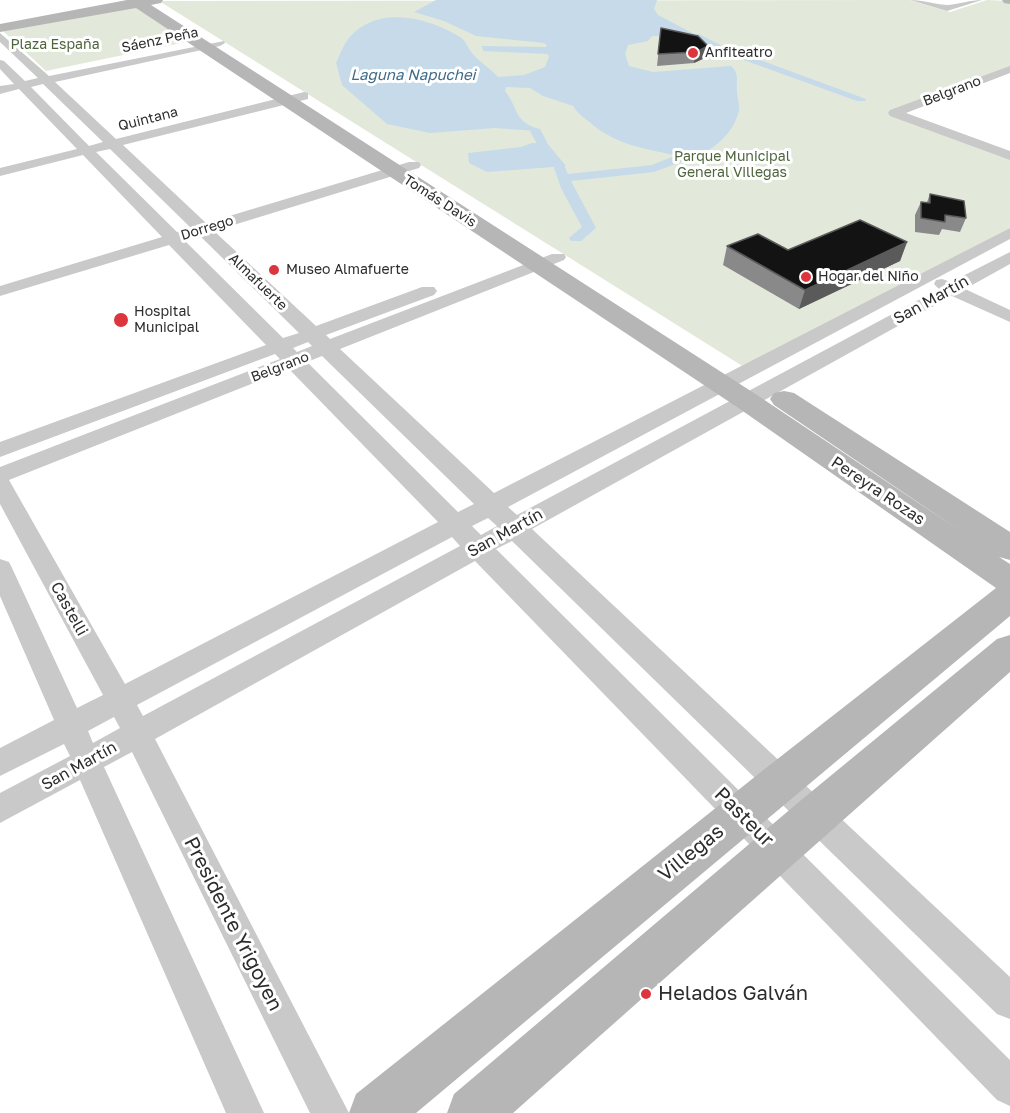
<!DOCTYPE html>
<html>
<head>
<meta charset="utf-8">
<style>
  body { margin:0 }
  canvas { display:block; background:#fff }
</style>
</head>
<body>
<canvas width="1010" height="1113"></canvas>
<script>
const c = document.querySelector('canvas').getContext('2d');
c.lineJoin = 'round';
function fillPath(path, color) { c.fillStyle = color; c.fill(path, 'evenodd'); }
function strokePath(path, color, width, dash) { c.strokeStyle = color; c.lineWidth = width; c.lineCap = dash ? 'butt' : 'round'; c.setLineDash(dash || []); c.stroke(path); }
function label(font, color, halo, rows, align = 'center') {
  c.font = font + ' "Golos Text",sans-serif'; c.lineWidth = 6; c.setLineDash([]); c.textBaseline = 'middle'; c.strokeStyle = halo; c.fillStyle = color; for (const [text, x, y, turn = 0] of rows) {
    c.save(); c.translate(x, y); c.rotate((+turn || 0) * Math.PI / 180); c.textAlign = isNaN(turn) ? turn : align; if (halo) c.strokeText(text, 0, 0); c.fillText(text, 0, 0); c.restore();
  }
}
fillPath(new Path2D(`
  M 909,0 L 950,12 L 987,0 L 1010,1 L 1010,67 L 889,113 L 1010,158 L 1010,228 L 744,367 L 159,1 Z
  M 139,6 L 191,41 L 46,71 L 3,31 Z`), '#e2e9da');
fillPath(new Path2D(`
  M 436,0 L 657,0 L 654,9 L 658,15 L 698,36 L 652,36 L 648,41 L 628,45 L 625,54 L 629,66 L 653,72 L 731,66 C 740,74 736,81 737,91 C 737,98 740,104 739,110 C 734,134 713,149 693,160 C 657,149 624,150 593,125 C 586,119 579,115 573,106 L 543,96 L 530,88 L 506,87 L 505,91 C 518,107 514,121 536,128 L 536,131 L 495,128 L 430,133 L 387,124 L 342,85 L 336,63 C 339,57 342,48 346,42 C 373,4 426,16 460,37 C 466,41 467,46 471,52 C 478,61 490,68 498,77 L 524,75 L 545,67 L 549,56 L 547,54 L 483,51 L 482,46 L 546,47 L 547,45 L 544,43 L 476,36 L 444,21 L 414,12 Z
  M 532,143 L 547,143 L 566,166 L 487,172 L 469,163 L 468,153 L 521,147 Z`), '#c6dae9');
fillPath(new Path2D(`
  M 693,34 L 699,34 L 722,46 L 866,99 L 865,101 L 857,101 L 716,50 L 693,38 Z
  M 536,128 L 540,129 L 547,142 L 545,144 L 541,145 L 537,144 L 530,131 Z
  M 682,153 L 686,154 L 686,160 L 654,172 L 571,181 L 596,228 L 581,241 L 571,241 L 569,238 L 582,227 L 561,188 L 554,168 L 556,165 L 564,165 L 568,174 L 652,165 Z`), '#c6dae9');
fillPath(new Path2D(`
  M 910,0 C 922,0 939,5 948,5 C 960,4 970,0 982,0 L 947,11 Z
  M 0,33 L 49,76 L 224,41 L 225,43 L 220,46 L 55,82 L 116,139 L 304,92 L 308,93 L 308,99 L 123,145 L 206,223 L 409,162 L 419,162 L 421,165 L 419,168 L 214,231 L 316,326 L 422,287 L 434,287 L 437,291 L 434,295 L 326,335 L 330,339 L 552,254 L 564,254 L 566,257 L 564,260 L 340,349 L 494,493 L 1010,228 L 1010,239 L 508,507 L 517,515 L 939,289 L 934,284 L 936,280 L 942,279 L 951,282 L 1010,252 L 1010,264 L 965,289 L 1010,310 L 1010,322 L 952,296 L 532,529 L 1010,977 L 1010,1019 L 997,1014 L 512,541 L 496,549 L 1010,1060 L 1010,1106 L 997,1100 L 475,561 L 155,739 L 349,1113 L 310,1113 L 132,752 L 104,767 L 264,1113 L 226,1113 L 80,780 L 0,823 L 0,793 L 70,756 L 64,744 L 0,776 L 0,748 L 54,720 L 0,596 L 0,559 L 9,562 L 12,568 L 77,708 L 103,695 L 0,504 L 0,467 L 280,359 L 275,354 L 0,457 L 0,442 L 266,345 L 169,245 L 0,296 L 0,286 L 162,237 L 83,155 L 0,176 L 0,168 L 77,149 L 19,89 L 0,94 L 0,86 L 14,84 L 0,69 L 0,60 L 4,61 L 25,81 L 38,78 L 0,42 ZM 43,84 L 103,142 L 89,146 L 31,87 ZM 110,149 L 191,228 L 177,232 L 96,152 ZM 199,235 L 299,333 L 283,338 L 184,240 ZM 308,342 L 312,346 L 297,352 L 293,348 ZM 322,356 L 474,504 L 458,512 L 307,362 ZM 289,369 L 438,522 L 125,684 L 9,480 ZM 488,518 L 497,526 L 481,535 L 472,526 ZM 452,537 L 460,546 L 143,716 L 137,705 ZM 114,717 L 120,728 L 93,743 L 88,731 Z
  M 1010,66 L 1010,73 L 906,113 L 1010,151 L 1010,160 L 890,116 L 888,113 L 890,110 Z`), '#c9c9c9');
fillPath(new Path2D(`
  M 127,0 L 163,0 L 161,3 L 151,5 L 757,395 L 962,532 L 774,405 L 770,399 L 774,393 L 784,391 L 794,393 L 1010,532 L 1010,560 L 999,557 L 1010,564 L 1010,616 L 416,1113 L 349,1113 L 356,1094 L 766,768 L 996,588 L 737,407 L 136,8 L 0,32 L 0,24 Z
  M 1002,0 L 1010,0 L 1010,4 L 1004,3 Z
  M 1010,635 L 1010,672 L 513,1113 L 447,1113 L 454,1094 L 800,801 L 997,639 Z`), '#b6b6b6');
fillPath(new Path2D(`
  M 661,28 L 707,57 L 694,63 L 657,66 Z
  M 930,194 L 966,218 L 960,232 L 942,229 L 939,235 L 915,232 L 915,215 L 921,202 L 927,202 Z
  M 907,242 L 900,261 L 799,309 L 723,265 L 727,246 L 788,250 Z`), '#898989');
fillPath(new Path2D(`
  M 708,46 L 707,57 L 694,63 L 696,52 Z
  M 907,242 L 900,261 L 799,309 L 805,290 Z`), '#5a5a5a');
const building = new Path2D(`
  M 661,28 L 698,36 L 708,46 L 696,52 L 658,54 Z
  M 930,194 L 964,201 L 966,218 L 945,215 L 945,222 L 921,218 L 921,202 L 930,203 Z
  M 860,220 L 907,242 L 805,290 L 727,246 L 758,234 L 788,250 Z`);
fillPath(building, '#131313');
strokePath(building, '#5a5a5a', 1.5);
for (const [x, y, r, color] of [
  [693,53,6,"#dc353d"],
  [274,270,6,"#dc353d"],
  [806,277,6,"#dc353d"],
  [121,320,8,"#dc353d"],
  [646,994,6,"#dc353d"]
]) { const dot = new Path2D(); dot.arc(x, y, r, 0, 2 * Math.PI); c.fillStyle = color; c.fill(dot); strokePath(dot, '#fff', 2); }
label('14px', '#2c2c2c', '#fff', [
  ["Sáenz Peña",160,40,-12],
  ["Belgrano",952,91,-21],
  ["Quintana",148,119,-14],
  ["Tomás Davis",440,201,33],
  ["Dorrego",207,228,-17],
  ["Almafuerte",258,282,44],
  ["Belgrano",280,367,-21]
]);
label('14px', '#4e653c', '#fff', [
  ["Plaza España",55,45],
  ["Parque Municipal",732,157],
  ["General Villegas",732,173]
]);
label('14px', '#2c2c2c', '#fff', [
  ["Anfiteatro",705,53],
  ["Museo Almafuerte",286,270],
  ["Hogar del Niño",818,277],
  ["Hospital",134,312],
  ["Municipal",134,328]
], 'left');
label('italic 15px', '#3f6b89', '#fff', [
  ["Laguna Napuchei",413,75]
]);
label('16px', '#2c2c2c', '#fff', [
  ["San Martín",931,300,-29],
  ["Pereyra Rozas",878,491,34],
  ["San Martín",505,533,-29],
  ["Castelli",69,609,61],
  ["San Martín",79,766,-29]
]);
label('20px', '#2c2c2c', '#fff', [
  ["Pasteur",744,817,45],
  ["Villegas",691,853,-39],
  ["Presidente Yrigoyen",233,924,63]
]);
label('20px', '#2c2c2c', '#fff', [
  ["Helados Galván",658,994]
], 'left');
</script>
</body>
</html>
